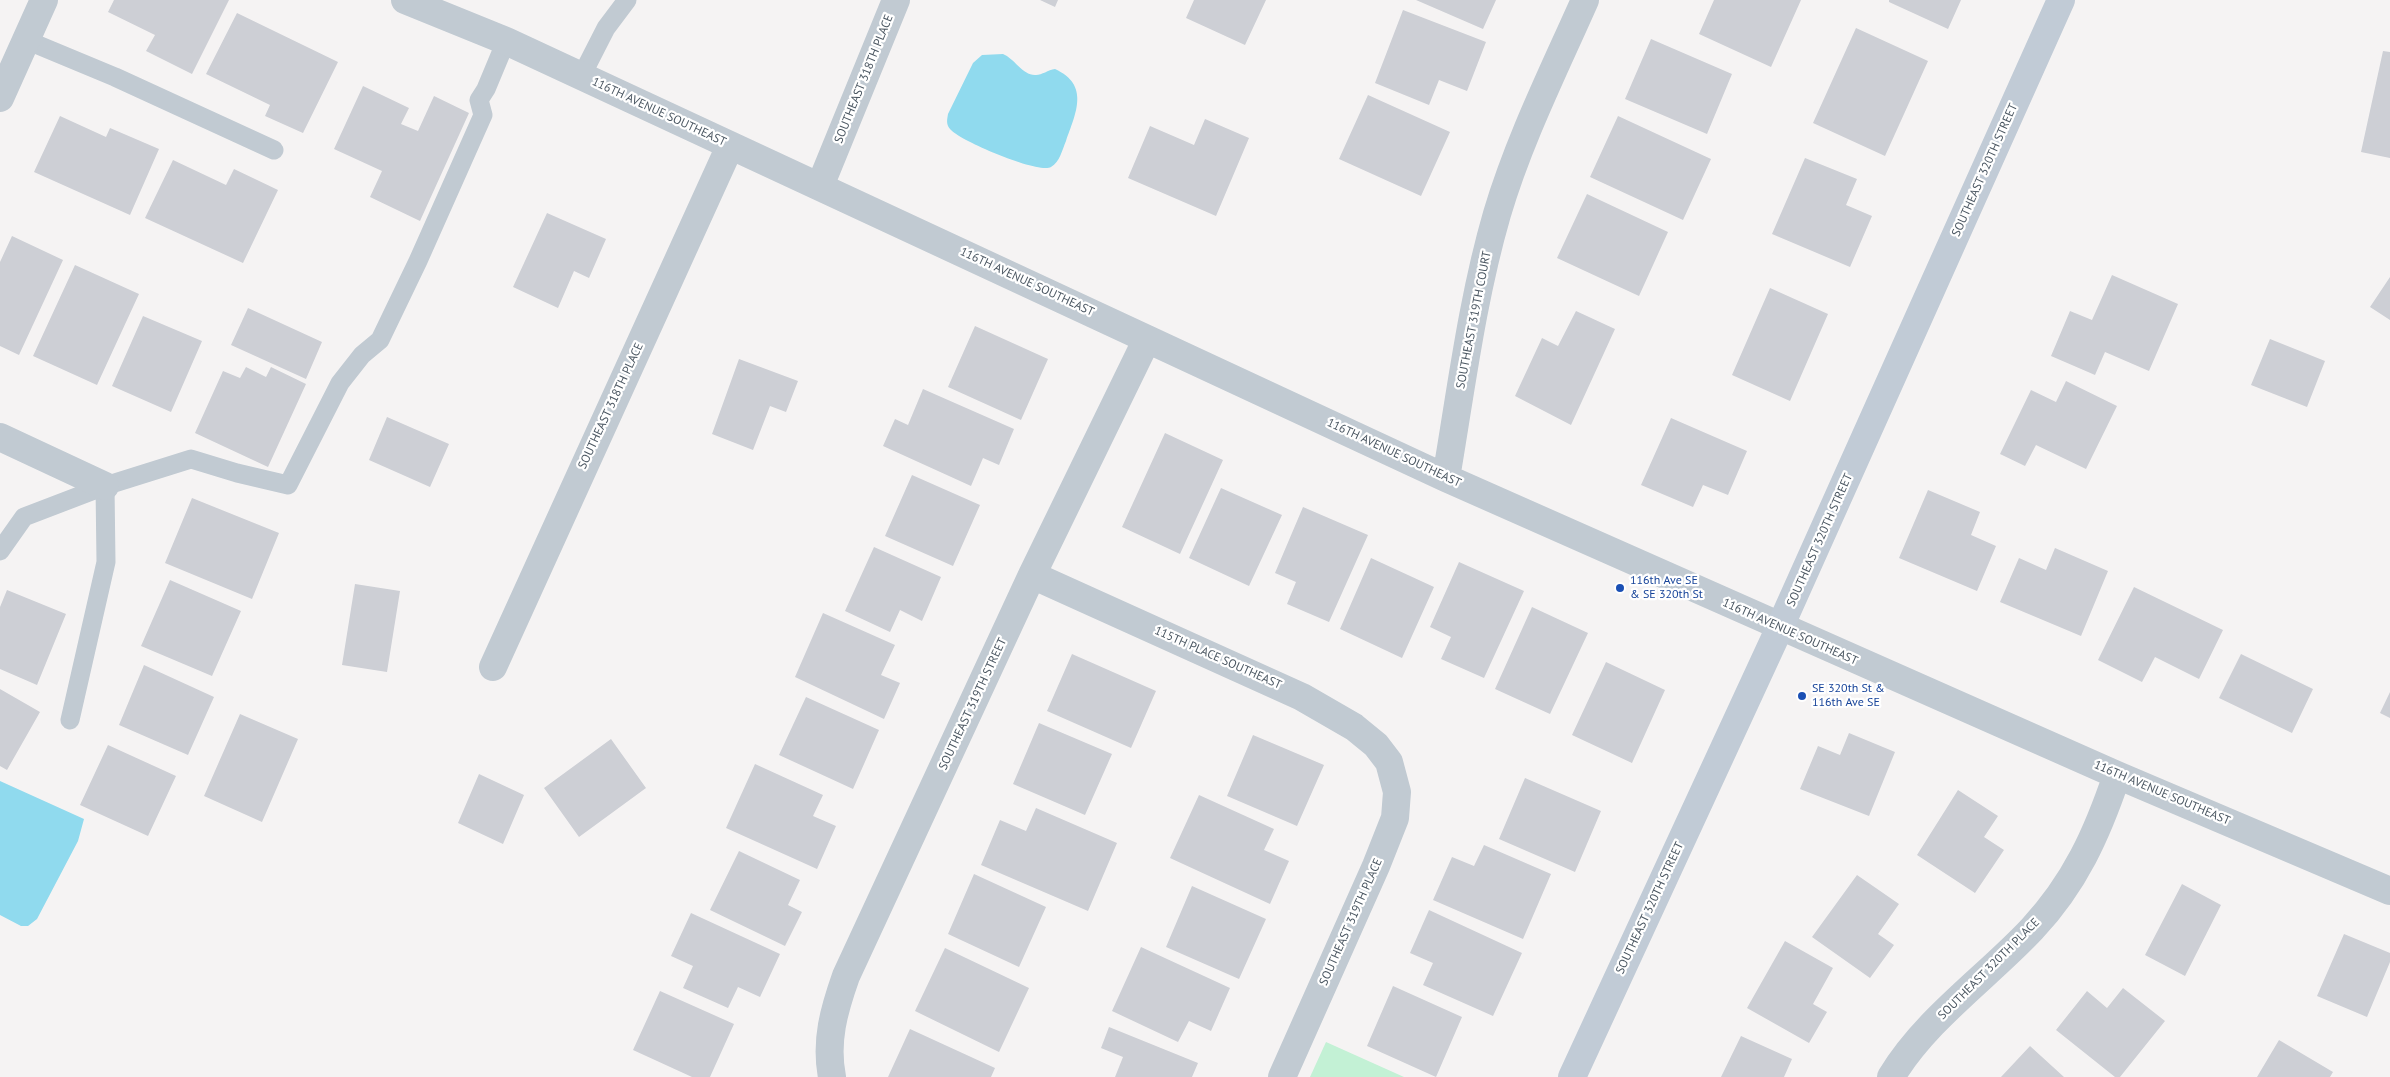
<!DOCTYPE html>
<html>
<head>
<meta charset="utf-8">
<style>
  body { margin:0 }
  canvas { display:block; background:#f5f3f3 }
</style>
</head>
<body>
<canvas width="2390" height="1077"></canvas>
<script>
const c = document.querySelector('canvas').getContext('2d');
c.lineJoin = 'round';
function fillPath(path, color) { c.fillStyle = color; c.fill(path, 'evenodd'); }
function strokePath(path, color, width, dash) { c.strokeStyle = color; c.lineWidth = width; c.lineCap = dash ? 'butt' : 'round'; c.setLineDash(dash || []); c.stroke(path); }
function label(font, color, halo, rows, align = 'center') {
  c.font = font + ' "PT Sans",sans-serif'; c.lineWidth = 4.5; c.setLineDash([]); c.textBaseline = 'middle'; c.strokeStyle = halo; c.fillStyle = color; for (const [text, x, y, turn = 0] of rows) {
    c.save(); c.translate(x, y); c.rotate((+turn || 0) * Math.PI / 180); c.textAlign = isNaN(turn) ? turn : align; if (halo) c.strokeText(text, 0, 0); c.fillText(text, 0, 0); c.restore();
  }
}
fillPath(new Path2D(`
  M 1326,1042 L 1404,1077 L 1310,1077 Z`), '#c3f1d5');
fillPath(new Path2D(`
  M 1003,54 C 1014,58 1023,76 1036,75 C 1042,75 1048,70 1055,69 C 1090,85 1076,113 1066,141 C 1062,150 1060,162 1051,167 C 1038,174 960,141 950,129 C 946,124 947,120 948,114 L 973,63 L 982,55 Z
  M 0,781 L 84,819 L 78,841 L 37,919 L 28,926 L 21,926 L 0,915 Z`), '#90daee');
fillPath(new Path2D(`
  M 114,0 L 229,0 L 192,74 L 146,51 L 155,35 L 108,12 Z
  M 1040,0 L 1058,0 L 1055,7 Z
  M 1194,0 L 1266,0 L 1245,45 L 1186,18 Z
  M 1416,0 L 1496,0 L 1483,29 Z
  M 1714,0 L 1801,0 L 1771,67 L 1699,34 Z
  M 1889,0 L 1961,0 L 1948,29 L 1889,2 Z
  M 1403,10 L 1486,42 L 1467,91 L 1439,80 L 1429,105 L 1375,83 Z
  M 237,13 L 338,62 L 303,133 L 265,116 L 270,105 L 206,74 Z
  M 1856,28 L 1928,61 L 1885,156 L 1813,123 Z
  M 1651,39 L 1732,74 L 1707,134 L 1625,99 Z
  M 2383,51 L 2390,52 L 2390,158 L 2361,152 Z
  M 363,86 L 409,108 L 401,124 L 418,131 L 434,96 L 469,113 L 420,221 L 370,197 L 382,171 L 334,149 Z
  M 1368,95 L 1450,132 L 1421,196 L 1339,159 Z
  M 60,116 L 106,137 L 110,128 L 159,149 L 130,215 L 34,172 Z
  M 1618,116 L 1711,159 L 1683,220 L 1590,177 Z
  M 1205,119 L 1249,138 L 1216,216 L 1128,178 L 1150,126 L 1194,145 Z
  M 1805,158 L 1857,179 L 1846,205 L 1872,216 L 1850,267 L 1772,234 Z
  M 173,160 L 226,185 L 234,169 L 278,190 L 243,263 L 145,218 Z
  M 1587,194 L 1668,232 L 1639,296 L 1557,258 Z
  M 547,213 L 606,239 L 589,278 L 574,271 L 558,308 L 513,287 Z
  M 12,236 L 63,260 L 19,355 L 0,346 L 0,262 Z
  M 75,265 L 139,294 L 97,385 L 33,356 Z
  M 2112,275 L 2178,304 L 2149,371 L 2105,352 L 2095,375 L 2051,356 L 2070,311 L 2092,320 Z
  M 2390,277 L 2390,320 L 2370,307 Z
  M 1770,288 L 1828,314 L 1790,401 L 1732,375 Z
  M 248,308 L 322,342 L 306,379 L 231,345 Z
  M 1576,311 L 1615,329 L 1571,425 L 1515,396 L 1542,338 L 1558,346 Z
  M 143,316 L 202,341 L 171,412 L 112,386 Z
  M 975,326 L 1048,359 L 1021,420 L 948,387 Z
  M 2270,339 L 2325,361 L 2307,407 L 2251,385 Z
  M 739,359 L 798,381 L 786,412 L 770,406 L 753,450 L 712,434 Z
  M 246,367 L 266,377 L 271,367 L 306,384 L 268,467 L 195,433 L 223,371 L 240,378 Z
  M 2066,381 L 2117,406 L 2086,469 L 2036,445 L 2025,466 L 2000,454 L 2031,390 L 2056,402 Z
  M 923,389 L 1014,429 L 999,465 L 983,458 L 971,486 L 883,446 L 895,419 L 908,425 Z
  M 387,417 L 449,444 L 430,487 L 369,460 Z
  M 1671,418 L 1747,451 L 1728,495 L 1703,485 L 1693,507 L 1641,485 Z
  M 1165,433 L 1223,460 L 1180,554 L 1122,527 Z
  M 912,475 L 980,505 L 953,566 L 885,536 Z
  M 1221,488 L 1282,515 L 1249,586 L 1189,558 Z
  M 1928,490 L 1980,512 L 1971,535 L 1996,546 L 1977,591 L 1899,558 Z
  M 192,498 L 279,533 L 252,599 L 165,563 Z
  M 1303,507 L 1368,535 L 1329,622 L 1287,604 L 1296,582 L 1275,573 Z
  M 874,547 L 941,577 L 922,621 L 900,610 L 890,632 L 845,611 Z
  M 2055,548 L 2108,571 L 2081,636 L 2000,602 L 2019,558 L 2046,570 Z
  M 1371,558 L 1434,587 L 1402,658 L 1340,629 Z
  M 1459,562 L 1524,591 L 1484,678 L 1441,659 L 1451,637 L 1430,627 Z
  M 170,580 L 241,611 L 212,676 L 141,646 Z
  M 355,584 L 400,591 L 387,672 L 342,665 Z
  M 2134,587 L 2223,630 L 2199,679 L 2155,657 L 2142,682 L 2098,660 Z
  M 7,590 L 66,614 L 37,685 L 0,669 L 0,607 Z
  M 1532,607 L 1588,633 L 1550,714 L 1495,689 Z
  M 823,613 L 895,645 L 881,675 L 900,683 L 884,719 L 795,677 Z
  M 1072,654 L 1156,691 L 1131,748 L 1047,711 Z
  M 2241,654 L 2313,689 L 2292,733 L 2219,698 Z
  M 1606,662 L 1665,690 L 1632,763 L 1572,735 Z
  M 144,665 L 214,697 L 188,755 L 119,725 Z
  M 0,689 L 40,712 L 7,770 L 0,766 Z
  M 2390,692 L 2390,718 L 2380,713 Z
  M 806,697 L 879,730 L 853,789 L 779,755 Z
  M 240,714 L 298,739 L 262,822 L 204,796 Z
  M 1039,723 L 1112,754 L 1085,815 L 1013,784 Z
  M 1849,733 L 1895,752 L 1869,816 L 1800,789 L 1818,746 L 1840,755 Z
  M 1253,735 L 1324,765 L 1297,826 L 1227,796 Z
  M 611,739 L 646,788 L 579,837 L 544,788 Z
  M 108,745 L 176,776 L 148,836 L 80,805 Z
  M 755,764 L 823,795 L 813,816 L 836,826 L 817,869 L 726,828 Z
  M 479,774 L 524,795 L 503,844 L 458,823 Z
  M 1525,778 L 1601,811 L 1575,872 L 1499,839 Z
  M 1958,790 L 1998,816 L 1984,837 L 2004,850 L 1975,893 L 1917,855 Z
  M 1199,795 L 1274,829 L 1264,850 L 1289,861 L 1270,904 L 1170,858 Z
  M 1036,808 L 1117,843 L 1088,911 L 981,865 L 1000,820 L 1026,831 Z
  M 1484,845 L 1551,874 L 1523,939 L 1433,900 L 1452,857 L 1474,866 Z
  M 739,851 L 800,880 L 788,905 L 802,912 L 785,946 L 710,910 Z
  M 974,874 L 1046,907 L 1019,967 L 948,934 Z
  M 1857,875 L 1899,904 L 1878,934 L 1894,945 L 1870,978 L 1812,937 Z
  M 2182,884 L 2221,905 L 2185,976 L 2145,955 Z
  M 1192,886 L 1266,919 L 1239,979 L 1166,947 Z
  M 1429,910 L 1522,953 L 1493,1016 L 1423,985 L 1433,963 L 1410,953 Z
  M 691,913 L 780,954 L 760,997 L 738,987 L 728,1008 L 683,988 L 693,966 L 671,956 Z
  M 2344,934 L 2390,953 L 2390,962 L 2367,1017 L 2317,996 Z
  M 1785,941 L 1833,968 L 1813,1004 L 1827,1012 L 1809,1043 L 1747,1008 Z
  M 1141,947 L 1230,988 L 1211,1031 L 1189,1021 L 1178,1042 L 1112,1011 Z
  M 945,948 L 1029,988 L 999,1052 L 915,1011 Z
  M 1393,986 L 1462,1017 L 1436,1077 L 1367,1046 Z
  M 2123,988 L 2165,1021 L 2120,1077 L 2115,1077 L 2056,1030 L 2087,991 L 2107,1008 Z
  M 660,991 L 734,1024 L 710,1077 L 692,1077 L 633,1050 Z
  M 1109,1027 L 1198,1063 L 1192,1077 L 1115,1077 L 1123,1057 L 1101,1048 Z
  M 910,1029 L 995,1068 L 991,1077 L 888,1077 Z
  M 1741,1036 L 1792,1059 L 1784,1077 L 1721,1077 Z
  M 2279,1040 L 2333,1072 L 2330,1077 L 2257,1077 Z
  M 2030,1046 L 2064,1077 L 2001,1077 Z`), '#cdcfd5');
strokePath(new Path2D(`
  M 26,40 L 115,77 L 274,150
  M 581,77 L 606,28 L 627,0
  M 105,486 L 191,459 L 237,473 L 288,485 L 340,383 L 362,355 L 380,340 L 418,261 L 483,115 L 479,100 L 486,89 L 506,41
  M 0,551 L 24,517 L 105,486 L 106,562 L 70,720`), '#c1cad2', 19);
strokePath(new Path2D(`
  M 405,0 L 506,41 L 1446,478 L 2117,775 L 2390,891
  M 0,98 L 44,0
  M 820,186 L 896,0
  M 0,437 L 105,486
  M 1446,478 C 1461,390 1472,300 1497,214 C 1519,140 1554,70 1585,0
  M 1032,575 L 1302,697 L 1354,727 L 1376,745 L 1389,762 L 1397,792 L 1395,818 L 1376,866 L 1282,1077
  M 493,667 L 730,146
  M 832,1077 C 825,1041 834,1010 846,976 L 1032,575 L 1147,339
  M 1891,1077 C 1926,1019 1986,978 2032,929 C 2075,883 2097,834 2117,775`), '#c1cad2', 28);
strokePath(new Path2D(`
  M 1572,1077 L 1780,627 L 2061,0`), '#c1cbd6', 28);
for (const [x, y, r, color] of [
  [1620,588,5,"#1a4fb4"],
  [1802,696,5,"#1a4fb4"]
]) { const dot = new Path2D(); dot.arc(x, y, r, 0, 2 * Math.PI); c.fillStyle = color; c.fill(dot); strokePath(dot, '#fff', 2); }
label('12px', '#4a5661', '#fff', [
  ["SOUTHEAST 318TH PLACE",864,79,-68],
  ["116TH AVENUE SOUTHEAST",659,112,25],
  ["SOUTHEAST 320TH STREET",1985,170,-66],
  ["116TH AVENUE SOUTHEAST",1027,282,25],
  ["SOUTHEAST 319TH COURT",1474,320,-79],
  ["SOUTHEAST 318TH PLACE",611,406,-65],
  ["116TH AVENUE SOUTHEAST",1394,453,25],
  ["SOUTHEAST 320TH STREET",1820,540,-66],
  ["116TH AVENUE SOUTHEAST",1790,632,24],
  ["115TH PLACE SOUTHEAST",1218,658,24],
  ["SOUTHEAST 319TH STREET",973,704,-65],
  ["116TH AVENUE SOUTHEAST",2162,793,23],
  ["SOUTHEAST 320TH STREET",1650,908,-65],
  ["SOUTHEAST 319TH PLACE",1351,922,-66],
  ["SOUTHEAST 320TH PLACE",1989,969,-45]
]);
label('12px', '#164399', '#fff', [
  ["116th Ave SE",1630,581],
  ["& SE 320th St",1630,595],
  ["SE 320th St &",1812,689],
  ["116th Ave SE",1812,703]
], 'left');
</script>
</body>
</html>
